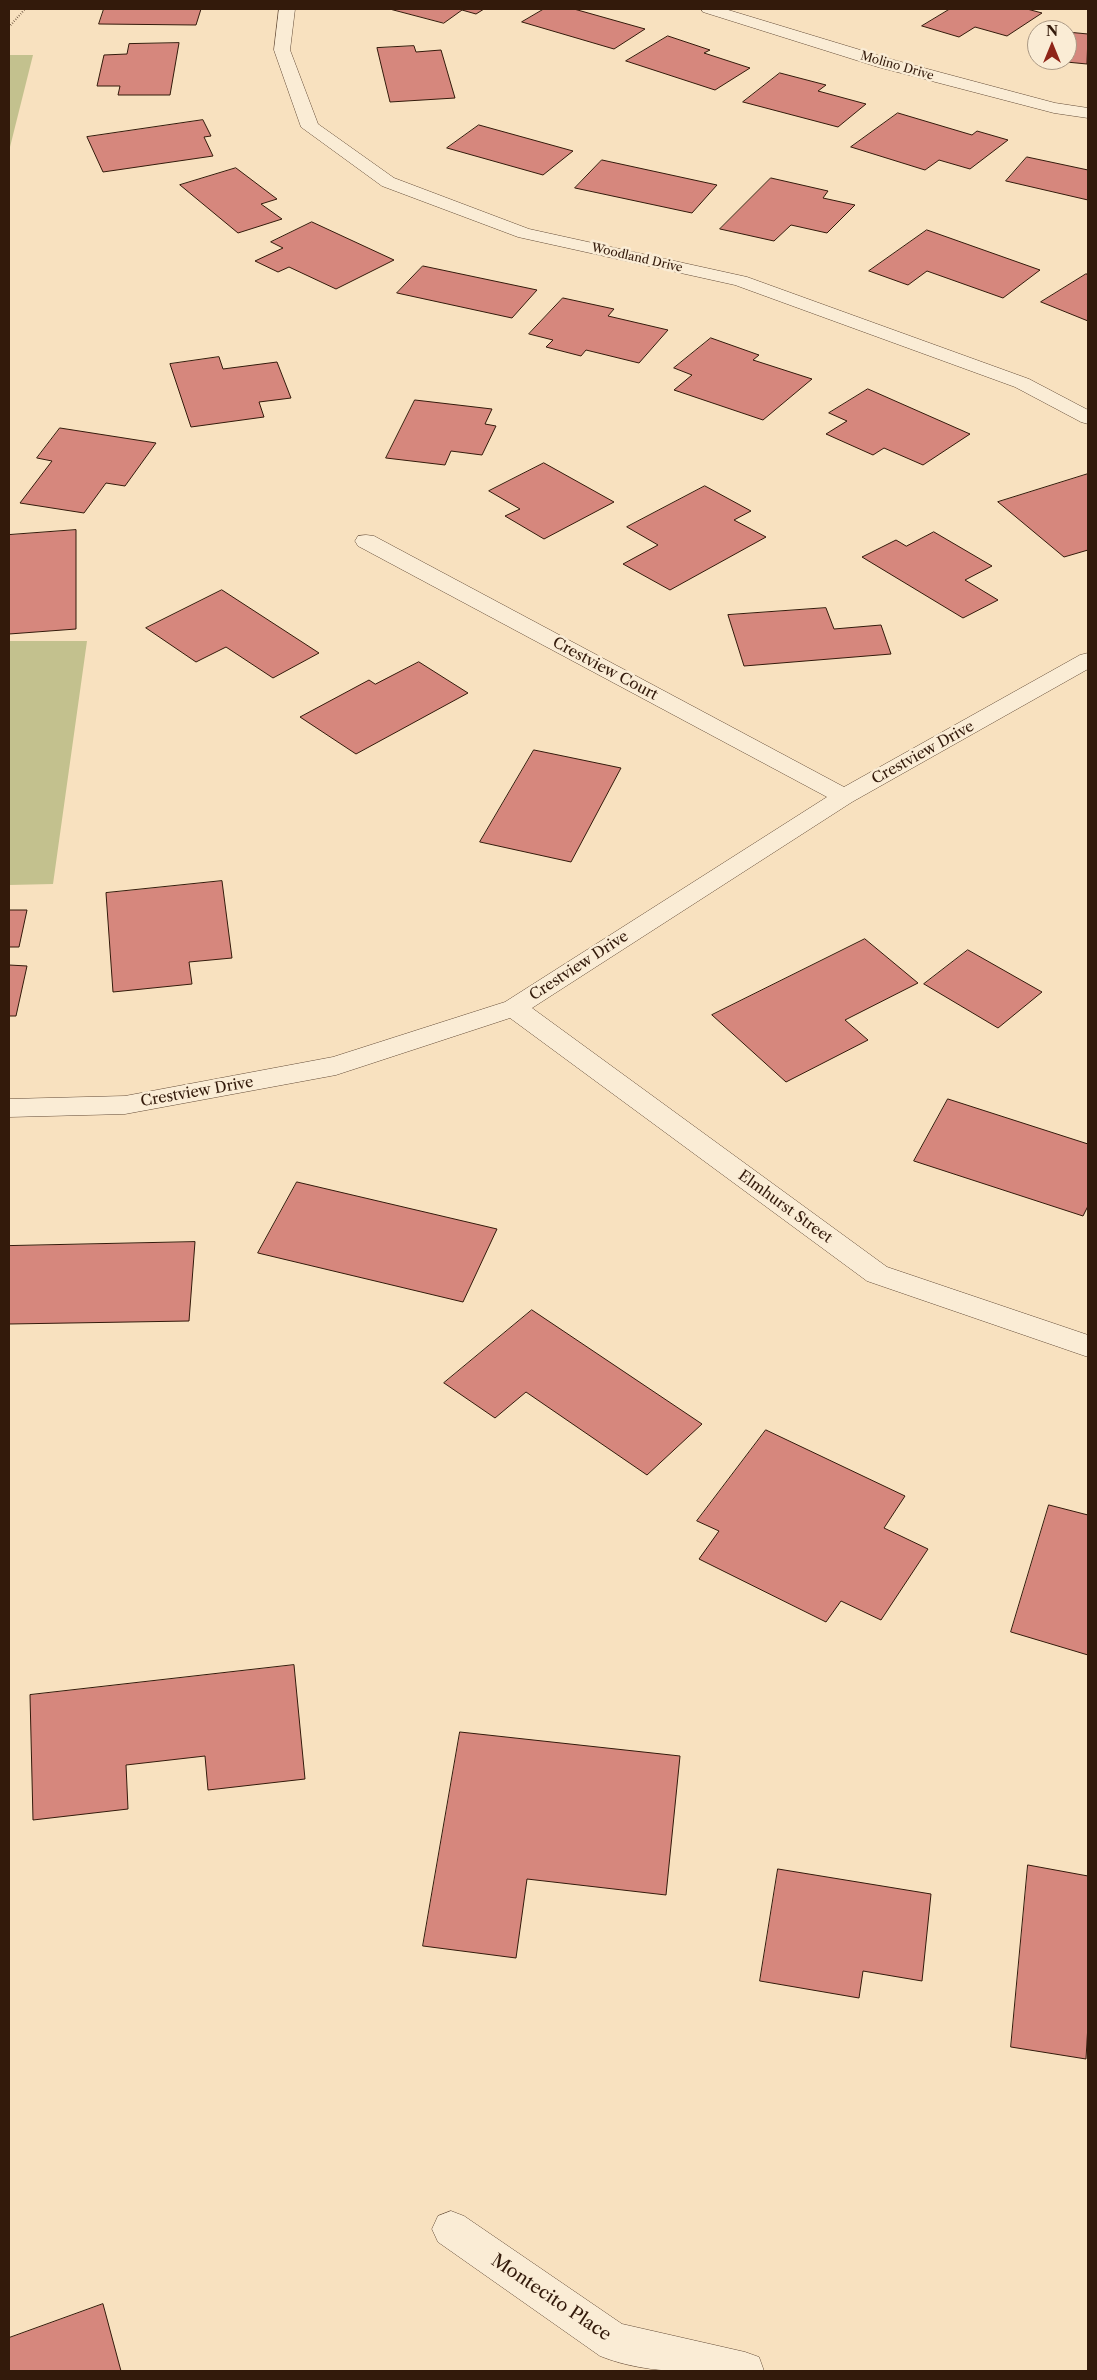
<!DOCTYPE html>
<html>
<head>
<meta charset="utf-8">
<style>
  body { margin:0 }
  #map { position:relative; width:1097px; height:2380px; overflow:hidden; background:#f8e1bf; font-family:"Libre Caslon Text",serif }
  canvas { display:block }
  .frame { position:absolute; inset:0; border:10px solid #331a0b; pointer-events:none }
  .north { position:absolute; left:1027px; top:20px; width:50px; height:50px; box-sizing:border-box; background:#faecd5; border:1px solid #aa9884; border-radius:50%; rotate:0deg; font-size:14px; font-weight:700; line-height:20px; text-align:center; color:#331a0b }
  .north::after { content:''; display:block; margin:auto; width:18px; height:22px; background:#8f2418; clip-path:polygon(50% 0,100% 100%,50% 72%,0 100%) }
</style>
</head>
<body>
<div id="map">
<canvas width="1097" height="2380"></canvas>
<div class="frame"></div>
<div class="north">N</div>
</div>
<script>
const c = document.querySelector('canvas').getContext('2d');
c.lineJoin = 'round';
function fillPath(path, color) { c.fillStyle = color; c.fill(path, 'evenodd'); }
function strokePath(path, color, width, dash) { c.strokeStyle = color; c.lineWidth = width; c.lineCap = dash ? 'butt' : 'round'; c.setLineDash(dash || []); c.stroke(path); }
function label(font, color, halo, rows, align = 'center') {
  c.font = font + ' "Libre Caslon Text",serif'; c.lineWidth = 5; c.setLineDash([]); c.textBaseline = 'middle'; c.strokeStyle = halo; c.fillStyle = color; for (const [text, x, y, turn = 0] of rows) {
    c.save(); c.translate(x, y); c.rotate((+turn || 0) * Math.PI / 180); c.textAlign = isNaN(turn) ? turn : align; if (halo) c.strokeText(text, 0, 0); c.fillText(text, 0, 0); c.restore();
  }
}
fillPath(new Path2D(`
  M 9,55 L 33,55 L 9,151 Z
  M 9,641 L 87,641 L 53,884 L 9,885 Z`), '#c3c18e');
const building = new Path2D(`
  M 104,9 L 201,9 L 196,25 L 99,24 Z
  M 390,9 L 484,9 L 476,14 L 462,10 L 444,23 Z
  M 544,9 L 574,9 L 645,29 L 614,49 L 522,22 Z
  M 950,9 L 1027,9 L 1042,13 L 1007,36 L 975,27 L 959,37 L 922,26 Z
  M 1067,32 L 1088,34 L 1087,64 L 1056,61 L 1067,60 Z
  M 668,36 L 710,50 L 704,53 L 750,68 L 715,90 L 626,61 Z
  M 179,43 L 170,95 L 118,95 L 120,86 L 97,86 L 104,55 L 127,54 L 129,44 Z
  M 414,46 L 416,52 L 441,50 L 455,98 L 390,102 L 377,48 Z
  M 780,73 L 826,85 L 818,91 L 866,104 L 838,127 L 743,102 Z
  M 898,113 L 972,135 L 977,131 L 1008,140 L 970,169 L 939,160 L 925,170 L 851,147 Z
  M 203,120 L 211,136 L 204,137 L 213,156 L 103,172 L 87,137 Z
  M 479,125 L 573,151 L 543,175 L 447,148 Z
  M 1027,157 L 1088,170 L 1088,200 L 1006,181 Z
  M 602,160 L 717,185 L 692,213 L 575,188 Z
  M 236,168 L 277,199 L 261,204 L 282,219 L 238,233 L 180,185 Z
  M 771,178 L 828,191 L 823,198 L 855,205 L 827,233 L 791,225 L 774,241 L 720,229 Z
  M 312,222 L 394,260 L 336,289 L 289,267 L 278,272 L 255,261 L 283,248 L 271,242 Z
  M 927,230 L 1040,270 L 1003,298 L 927,271 L 908,285 L 869,271 Z
  M 423,266 L 537,290 L 512,318 L 397,293 Z
  M 1086,274 L 1088,274 L 1088,321 L 1041,302 Z
  M 563,298 L 614,309 L 608,316 L 668,330 L 639,363 L 586,350 L 581,356 L 546,347 L 553,340 L 529,334 Z
  M 711,338 L 759,355 L 753,360 L 812,379 L 763,420 L 674,390 L 692,375 L 674,368 Z
  M 219,357 L 223,369 L 277,362 L 291,398 L 259,402 L 264,417 L 191,427 L 170,364 Z
  M 868,389 L 970,434 L 923,465 L 884,448 L 873,455 L 826,434 L 847,421 L 829,413 Z
  M 415,400 L 492,409 L 485,424 L 496,426 L 482,455 L 451,451 L 445,465 L 386,458 Z
  M 60,428 L 156,443 L 125,486 L 106,483 L 84,513 L 20,503 L 52,461 L 37,458 Z
  M 544,463 L 614,502 L 544,539 L 505,516 L 520,509 L 489,491 Z
  M 1088,474 L 1088,550 L 1064,557 L 998,502 Z
  M 705,486 L 751,511 L 734,520 L 766,537 L 670,590 L 623,564 L 658,545 L 627,527 Z
  M 76,530 L 76,629 L 9,634 L 9,535 Z
  M 934,532 L 992,566 L 965,580 L 998,600 L 963,618 L 862,557 L 896,540 L 906,546 Z
  M 222,590 L 319,653 L 273,678 L 226,647 L 196,662 L 146,628 Z
  M 826,608 L 834,629 L 881,625 L 891,654 L 744,666 L 728,615 Z
  M 419,662 L 468,693 L 356,754 L 300,717 L 369,680 L 375,684 Z
  M 534,750 L 621,768 L 571,862 L 480,842 Z
  M 222,881 L 232,958 L 189,962 L 192,984 L 113,992 L 106,893 Z
  M 9,910 L 27,910 L 19,947 L 9,947 Z
  M 865,939 L 918,983 L 845,1020 L 868,1040 L 786,1082 L 712,1015 Z
  M 968,950 L 1042,992 L 998,1028 L 924,984 Z
  M 9,965 L 27,966 L 16,1016 L 9,1016 Z
  M 948,1099 L 1088,1144 L 1088,1206 L 1083,1216 L 914,1161 Z
  M 297,1182 L 497,1229 L 463,1302 L 258,1253 Z
  M 195,1242 L 189,1321 L 9,1324 L 9,1246 Z
  M 532,1310 L 702,1424 L 647,1475 L 526,1392 L 495,1418 L 444,1383 Z
  M 766,1430 L 905,1496 L 884,1528 L 928,1549 L 881,1620 L 841,1601 L 826,1622 L 699,1559 L 719,1531 L 697,1521 Z
  M 1049,1505 L 1088,1515 L 1088,1655 L 1011,1632 Z
  M 294,1665 L 305,1779 L 208,1790 L 205,1756 L 126,1765 L 128,1809 L 33,1820 L 30,1695 Z
  M 460,1732 L 680,1756 L 666,1895 L 527,1879 L 516,1958 L 423,1946 Z
  M 1028,1865 L 1088,1876 L 1088,2024 L 1086,2059 L 1011,2047 Z
  M 778,1869 L 931,1894 L 922,1981 L 863,1971 L 859,1998 L 760,1981 Z
  M 103,2304 L 121,2371 L 9,2371 L 9,2338 Z`);
fillPath(building, '#d6877d');
strokePath(building, '#331a0b', 1);
const minor = new Path2D(`
  M 279,9 L 295,9 L 290,50 L 318,124 L 394,178 L 529,229 L 747,277 L 1029,379 L 1088,410 L 1088,424 L 1081,422 L 1015,387 L 735,285 L 518,237 L 382,186 L 301,127 L 274,50 Z
  M 701,9 L 725,9 L 890,59 L 1055,103 L 1088,108 L 1088,118 L 1054,113 L 878,67 L 703,12 Z
  M 366,535 L 374,536 L 844,787 L 1080,655 L 1088,653 L 1088,669 L 852,802 L 532,1008 L 887,1267 L 1088,1335 L 1088,1357 L 867,1281 L 510,1018 L 336,1075 L 125,1114 L 9,1117 L 9,1099 L 125,1096 L 333,1057 L 505,1002 L 827,797 L 358,546 L 355,541 L 358,536 Z
  M 451,2211 L 464,2216 L 622,2324 L 745,2352 L 759,2357 L 764,2371 C 709,2371 652,2377 600,2356 L 438,2242 L 432,2229 L 438,2216 Z`);
strokePath(minor, '#644c38', 1);
strokePath(new Path2D(`
  M 9,27 L 25,9`), '#331a0b', 2, [0.5, 2]);
fillPath(minor, '#faecd5');
label('12px', '#331a0b', '#faecd5', [
  ["Molino Drive",897,66,16],
  ["Woodland Drive",637,258,13]
]);
label('15px', '#331a0b', '#faecd5', [
  ["Crestview Court",605,669,28],
  ["Crestview Drive",923,753,-29],
  ["Crestview Drive",579,966,-33],
  ["Crestview Drive",197,1092,-10],
  ["Elmhurst Street",785,1207,36]
]);
label('18px', '#331a0b', '#faecd5', [
  ["Montecito Place",551,2298,34]
]);
</script>
</body>
</html>
